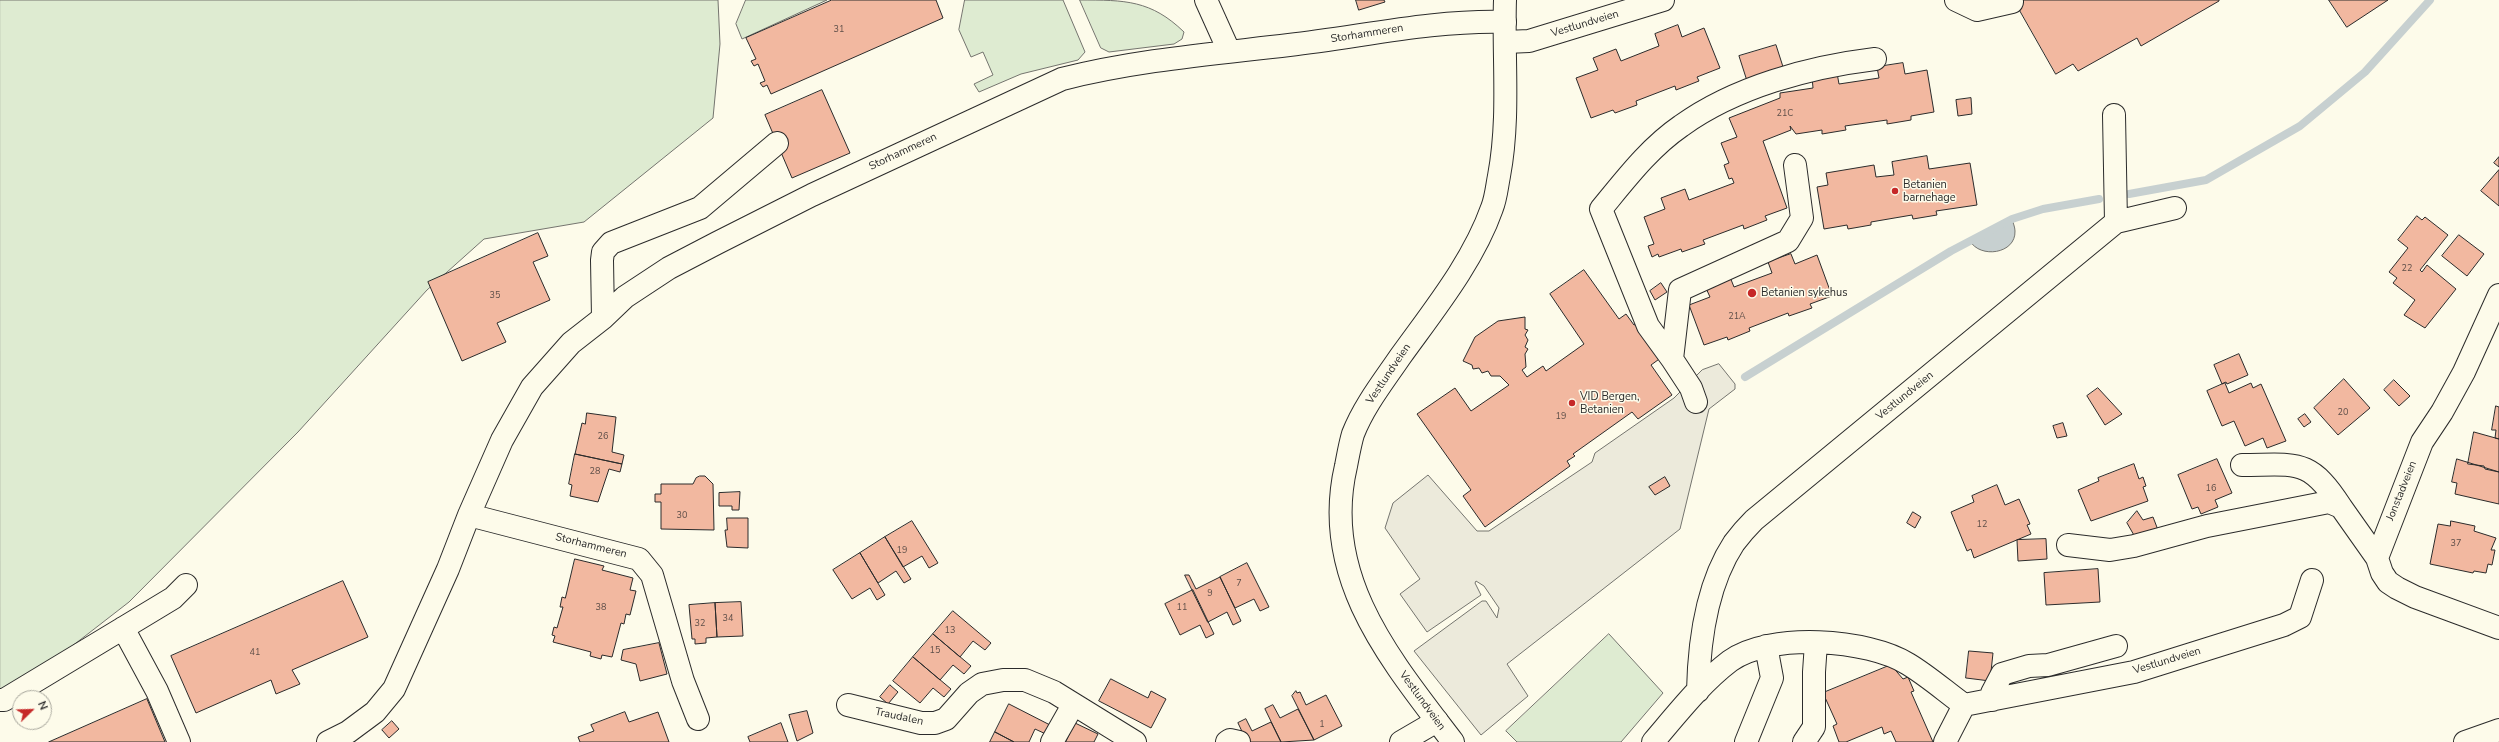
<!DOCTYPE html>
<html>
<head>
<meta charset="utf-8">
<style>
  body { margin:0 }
  #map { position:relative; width:2499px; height:742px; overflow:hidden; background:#fdfbea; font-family:"Nunito Sans",sans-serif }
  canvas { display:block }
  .north { position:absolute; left:12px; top:690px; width:40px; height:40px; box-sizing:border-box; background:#fdfbea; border:1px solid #a9a89e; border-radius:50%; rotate:67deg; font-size:11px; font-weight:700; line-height:16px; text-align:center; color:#2b2b2b }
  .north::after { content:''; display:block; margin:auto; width:14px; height:18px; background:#c62828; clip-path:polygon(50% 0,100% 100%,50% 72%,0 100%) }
</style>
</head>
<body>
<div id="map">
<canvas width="2499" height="742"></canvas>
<div class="north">N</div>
</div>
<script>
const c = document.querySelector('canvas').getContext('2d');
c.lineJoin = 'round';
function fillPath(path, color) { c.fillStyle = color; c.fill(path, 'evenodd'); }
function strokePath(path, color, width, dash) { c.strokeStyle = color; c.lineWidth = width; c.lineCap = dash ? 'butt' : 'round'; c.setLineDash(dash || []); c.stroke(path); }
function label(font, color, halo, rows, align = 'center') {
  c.font = font + ' "Nunito Sans",sans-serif'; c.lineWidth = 3; c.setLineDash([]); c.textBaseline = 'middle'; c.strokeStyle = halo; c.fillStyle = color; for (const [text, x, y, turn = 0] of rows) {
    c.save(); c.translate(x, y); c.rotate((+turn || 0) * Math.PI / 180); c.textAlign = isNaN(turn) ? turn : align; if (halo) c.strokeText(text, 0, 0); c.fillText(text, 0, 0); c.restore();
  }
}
const green = new Path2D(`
  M 0,0 L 718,0 L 720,44 L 713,118 L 584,222 L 484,239 L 427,290 L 298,432 L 129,602 L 0,702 Z
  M 746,0 L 827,0 L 742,39 L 736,24 Z
  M 965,0 L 1063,0 L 1085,52 L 1078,60 L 1021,74 L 979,92 L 974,84 L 993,75 L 983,52 L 971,57 L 959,30 Z
  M 1080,0 C 1125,0 1151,0 1184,32 L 1182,39 L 1174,44 L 1109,52 L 1101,48 Z
  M 1609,634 L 1663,693 L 1621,742 L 1517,742 L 1506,731 Z`);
fillPath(green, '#deebd1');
strokePath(green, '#74746e', 1);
const parking = new Path2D(`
  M 1719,364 L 1735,384 L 1735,389 L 1709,409 L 1680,529 L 1507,664 L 1528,696 L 1481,735 L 1414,651 L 1482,601 L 1486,601 L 1497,618 L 1499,608 L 1484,586 L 1476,581 L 1475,583 L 1481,595 L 1427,632 L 1400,594 L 1420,579 L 1385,528 L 1393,503 L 1428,475 L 1477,531 L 1489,531 L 1592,462 L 1595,453 L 1674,398 L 1702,370 Z`);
fillPath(parking, '#eceadb');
strokePath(parking, '#74746e', 1);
const water = new Path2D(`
  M 2012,219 C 2013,223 2015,227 2015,231 C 2016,254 1980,259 1970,241 Z`);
fillPath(water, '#c7d0d0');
strokePath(water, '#74746e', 1);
strokePath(new Path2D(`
  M 2129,194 L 2206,180 L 2300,126 L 2365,72 L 2430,0
  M 1745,377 L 1951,251 L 2012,219 L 2043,209 L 2099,199`), '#c7d0d0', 8);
const building = new Path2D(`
  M 832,0 L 936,0 L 943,18 L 771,94 L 767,85 L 763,87 L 760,83 L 765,81 L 758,64 L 754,66 L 751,61 L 756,59 L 746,38 Z
  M 1356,0 L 1384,0 L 1385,2 L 1359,10 Z
  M 2014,0 L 2219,0 L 2219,1 L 2141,46 L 2137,38 L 2078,71 L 2073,64 L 2056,74 Z
  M 2329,0 L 2388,0 L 2347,27 Z
  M 1678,25 L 1682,37 L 1704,28 L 1720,68 L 1697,77 L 1699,81 L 1676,90 L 1675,86 L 1636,101 L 1637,105 L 1615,113 L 1613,110 L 1591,118 L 1576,78 L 1598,70 L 1593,58 L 1616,49 L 1621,61 L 1659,46 L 1655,34 Z
  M 1776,45 L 1785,73 L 1748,84 L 1739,56 Z
  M 1903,63 L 1905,74 L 1927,70 L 1934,112 L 1911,116 L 1911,120 L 1887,124 L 1887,120 L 1845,126 L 1846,130 L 1822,134 L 1822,130 L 1796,134 L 1790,126 L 1791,130 L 1763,141 L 1787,208 L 1765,216 L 1767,220 L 1744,229 L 1743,225 L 1703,240 L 1705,244 L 1682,252 L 1681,249 L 1659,257 L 1658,254 L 1652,257 L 1648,246 L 1654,244 L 1644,217 L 1665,209 L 1661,198 L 1685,189 L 1689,200 L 1734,183 L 1732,178 L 1729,179 L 1724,165 L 1729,163 L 1721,143 L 1737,137 L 1729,118 L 1780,98 L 1780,93 L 1813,88 L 1812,77 L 1837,73 L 1839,84 L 1879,78 L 1877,67 Z
  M 822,90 L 850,153 L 792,178 L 765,115 Z
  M 1971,98 L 1972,114 L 1958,116 L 1956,100 Z
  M 1927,156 L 1929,169 L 1970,163 L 1977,205 L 1936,211 L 1937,215 L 1913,219 L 1912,215 L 1871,222 L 1871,225 L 1848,229 L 1847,225 L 1824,229 L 1817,187 L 1828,185 L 1826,173 L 1874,165 L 1876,177 L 1894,175 L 1892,162 Z
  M 2499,157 L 2499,167 L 2494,163 Z
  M 2499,170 L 2499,206 L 2481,191 Z
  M 2417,216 L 2422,220 L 2425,217 L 2448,235 L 2420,270 L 2422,272 L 2427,265 L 2456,289 L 2425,328 L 2404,315 L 2415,300 L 2393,283 L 2397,278 L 2389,272 L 2408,248 L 2398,240 Z
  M 538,233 L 548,256 L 533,262 L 550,300 L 497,323 L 506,342 L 462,361 L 428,282 Z
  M 2459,235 L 2484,254 L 2467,276 L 2442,256 Z
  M 1791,254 L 1795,264 L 1817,255 L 1832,296 L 1810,304 L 1812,308 L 1789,316 L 1788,313 L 1749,328 L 1750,331 L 1728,340 L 1727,337 L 1704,345 L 1689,305 L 1710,297 L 1705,286 L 1730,277 L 1734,287 L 1772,273 L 1768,262 Z
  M 1584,270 L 1619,319 L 1626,314 L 1634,325 L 1638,323 L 1662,357 L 1651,365 L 1672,395 L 1638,419 L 1632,412 L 1573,454 L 1575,456 L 1567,461 L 1570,466 L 1485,527 L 1463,496 L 1471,490 L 1417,414 L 1455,388 L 1471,411 L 1509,385 L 1500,376 L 1491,376 L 1488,371 L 1482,373 L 1479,368 L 1473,369 L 1472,365 L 1463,361 L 1475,337 L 1498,321 L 1525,317 L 1525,329 L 1528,330 L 1525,335 L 1528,340 L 1525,347 L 1528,349 L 1525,354 L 1526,367 L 1522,370 L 1527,377 L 1543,366 L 1546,371 L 1584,344 L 1550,294 Z
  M 1661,283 L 1667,292 L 1655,300 L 1650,291 Z
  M 2239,354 L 2248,375 L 2227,384 L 2226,382 L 2222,384 L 2214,365 Z
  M 2344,379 L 2370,408 L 2338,435 L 2314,408 Z
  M 2394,380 L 2410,396 L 2399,406 L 2384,390 Z
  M 2225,383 L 2229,393 L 2251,383 L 2253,388 L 2261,384 L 2286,441 L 2267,448 L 2263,438 L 2245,446 L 2234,421 L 2222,426 L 2207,391 Z
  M 2098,388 L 2122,414 L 2105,425 L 2087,396 Z
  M 2496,406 L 2499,407 L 2499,439 L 2495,438 L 2496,430 L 2492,430 Z
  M 587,413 L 616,417 L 612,452 L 624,455 L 622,464 L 575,454 L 582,423 L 585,424 Z
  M 2305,414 L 2311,422 L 2304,427 L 2298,419 Z
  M 2063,423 L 2067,436 L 2057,438 L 2053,426 Z
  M 2474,432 L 2499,439 L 2499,472 L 2485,469 L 2484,466 L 2468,464 Z
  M 575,454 L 622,464 L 620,472 L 609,469 L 598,502 L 570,496 L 572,485 L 569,484 Z
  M 2217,459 L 2232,493 L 2215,500 L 2218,507 L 2201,514 L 2198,507 L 2192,509 L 2178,475 Z
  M 2457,459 L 2499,472 L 2499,504 L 2455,494 L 2457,483 L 2452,482 Z
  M 2134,464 L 2139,479 L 2143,477 L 2146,486 L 2143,487 L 2148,501 L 2091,521 L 2078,490 L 2099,481 L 2098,478 Z
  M 700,476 L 705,476 L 713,484 L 714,530 L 661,529 L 661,502 L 655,502 L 655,494 L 661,494 L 661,484 L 693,484 L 696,478 Z
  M 1665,477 L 1670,486 L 1655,495 L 1649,487 Z
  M 1997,485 L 2005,505 L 2019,499 L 2030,524 L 2027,525 L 2031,534 L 1974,558 L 1971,549 L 1967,551 L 1951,512 L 1974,502 L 1972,496 Z
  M 740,492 L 739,510 L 732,510 L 732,506 L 719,506 L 719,493 Z
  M 2137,511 L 2143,520 L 2153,517 L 2158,530 L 2135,537 L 2127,523 Z
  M 1913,512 L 1921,517 L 1915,528 L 1907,523 Z
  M 727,518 L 748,518 L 748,548 L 727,547 L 725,530 L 727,530 Z
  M 912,521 L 938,563 L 929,568 L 922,556 L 903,567 L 885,537 Z
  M 2451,521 L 2475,526 L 2474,531 L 2496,538 L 2491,550 L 2495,550 L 2492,565 L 2488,564 L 2486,573 L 2474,571 L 2473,573 L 2430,564 L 2438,524 L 2450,526 Z
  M 885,537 L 911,579 L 904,583 L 896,571 L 878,583 L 860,553 Z
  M 2046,539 L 2047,559 L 2018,561 L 2017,540 Z
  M 860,553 L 885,595 L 877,600 L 870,588 L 852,599 L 833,570 Z
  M 575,559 L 604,566 L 602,570 L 633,578 L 630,590 L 636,591 L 630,615 L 626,614 L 624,624 L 621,623 L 612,657 L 602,655 L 601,659 L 590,656 L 591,652 L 553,642 L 555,636 L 552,635 L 554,627 L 557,628 L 563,607 L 560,607 L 562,597 L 565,598 Z
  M 1247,563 L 1269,607 L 1260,611 L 1254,599 L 1235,608 L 1220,577 Z
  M 2098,569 L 2100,602 L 2046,605 L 2044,573 Z
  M 1185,575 L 1189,575 L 1196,589 L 1220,577 L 1241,621 L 1233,625 L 1227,612 L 1208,622 Z
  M 343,581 L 368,637 L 292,670 L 300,684 L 276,694 L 271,680 L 196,713 L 171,656 Z
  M 1193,590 L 1214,634 L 1206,638 L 1200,625 L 1180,635 L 1165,604 Z
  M 741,602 L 743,636 L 717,637 L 715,603 Z
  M 715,603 L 717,637 L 706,638 L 706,643 L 695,644 L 695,639 L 692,639 L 689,605 Z
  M 953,611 L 991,643 L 985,650 L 973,641 L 960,657 L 933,634 Z
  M 933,634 L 971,666 L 964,674 L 953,665 L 940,680 L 913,657 Z
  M 659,643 L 667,674 L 640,681 L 636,664 L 621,660 L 623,650 Z
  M 1969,651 L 1993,653 L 1990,681 L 1966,678 Z
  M 913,657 L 951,689 L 944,697 L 933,688 L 920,703 L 893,681 Z
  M 1891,665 L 1903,679 L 1908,677 L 1914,691 L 1911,692 L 1933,742 L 1896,742 L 1891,731 L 1884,734 L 1882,727 L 1846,742 L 1839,742 L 1833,726 L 1837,724 L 1823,693 Z
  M 1111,679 L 1148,698 L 1151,691 L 1166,699 L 1151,728 L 1099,701 Z
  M 890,685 L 898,692 L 888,704 L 880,697 Z
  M 1296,691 L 1297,693 L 1300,692 L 1306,705 L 1326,695 L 1342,726 L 1314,740 L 1292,696 Z
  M 147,699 L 165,742 L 49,742 Z
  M 1009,704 L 1052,726 L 1048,735 L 1035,729 L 1029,742 L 1014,742 L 995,732 Z
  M 1273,705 L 1280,718 L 1298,709 L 1314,740 L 1281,742 L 1265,709 Z
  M 807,711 L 813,733 L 797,741 L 789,715 Z
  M 625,712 L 629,722 L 658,712 L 669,742 L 580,742 L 578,737 L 594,731 L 591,725 Z
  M 1246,719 L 1252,731 L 1271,722 L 1281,742 L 1247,742 L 1238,723 Z
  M 392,721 L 399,729 L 389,738 L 382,730 Z
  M 781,723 L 788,742 L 750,742 L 748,737 Z
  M 1075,723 L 1098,734 L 1094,742 L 1066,742 Z
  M 995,732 L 1014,742 L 990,742 Z`);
fillPath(building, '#f2b8a0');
strokePath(building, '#2b2b2b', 1);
const minor = new Path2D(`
  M 1206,0 L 1229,51
  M 1956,0 L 1977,10 L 2012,2
  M 1506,42 L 1529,41 L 1663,0
  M 2116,222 L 2175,208
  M 2499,295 L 2464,372 L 2442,412 L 2422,442 L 2377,558 L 2382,573 L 2388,582 L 2397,588 L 2415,597 L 2499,628
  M 603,318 L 602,260 L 603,252 L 611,243 L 700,208 L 777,143
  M 1672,359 L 1648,326 L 1601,209 C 1625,180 1649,148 1681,126 C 1735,87 1809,67 1875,59
  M 1696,402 L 1691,388 L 1672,359 L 1680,290 L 1788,241 L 1802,218 L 1795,165
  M 2242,465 C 2296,465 2309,457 2341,507
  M 469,515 L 639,559 L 652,575 L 683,681 L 698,719
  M 2068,545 L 2110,550 L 2134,546 L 2207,526 L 2329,502 L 2341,507 L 2377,558
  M 123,628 L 157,691 L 179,742
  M 1698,691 C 1699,643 1707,584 1734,543 C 1740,535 1747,527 1754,520 L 2116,222 L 2114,115
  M 0,700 L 4,700 L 173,598 L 186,585
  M 1992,700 L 1992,693 L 2002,674 L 2029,666 L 2048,665 L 2116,646
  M 848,705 L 921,723 L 935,723 L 946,719 L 969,693 L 982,684 L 1003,680 L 1025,680 L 1054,692 L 1135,742
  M 328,742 L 348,732 L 375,712 L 394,689 L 448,569 L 469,515 L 502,440 L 532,387 L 571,343 L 603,318 L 625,297 L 669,268 L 717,243 L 812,195 L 1062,79 C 1137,60 1213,54 1289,45 C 1361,37 1431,20 1505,22
  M 1052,742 L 1073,705
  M 1227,742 L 1230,740 L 1239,742
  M 1401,742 L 1437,721
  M 1653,742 C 1677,714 1701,683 1730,661 C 1770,632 1868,639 1908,664 C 1928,676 1946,692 1964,705 L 2134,672 L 2284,625 L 2300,617 L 2312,580
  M 1746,742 L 1772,678 L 1766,646
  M 1804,742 L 1814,727 L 1814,672 L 1816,643
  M 1945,742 L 1964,705
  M 2465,742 L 2499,730`);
const major = new Path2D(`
  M 1453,742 C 1390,659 1320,577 1346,466 C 1348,456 1350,444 1353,434 C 1364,406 1383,382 1400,357 C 1433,311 1473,262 1492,208 C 1496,198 1497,186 1499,176 C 1510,117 1503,59 1505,0`);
strokePath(minor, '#2b2b2b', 24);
strokePath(major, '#2b2b2b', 24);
strokePath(minor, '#fdfbea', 22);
strokePath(major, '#fdfbea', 22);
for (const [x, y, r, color] of [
  [1895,191,4,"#c62828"],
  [1752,293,5,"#c62828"],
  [1572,403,4,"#c62828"]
]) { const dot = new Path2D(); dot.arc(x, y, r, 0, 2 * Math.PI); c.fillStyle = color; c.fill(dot); strokePath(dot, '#fdfbea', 1.5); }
label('9px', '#5d4e48', null, [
  ["31",839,30],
  ["21C",1785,114],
  ["22",2407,269],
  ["35",495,296],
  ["21A",1737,317],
  ["20",2343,413],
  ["19",1561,417],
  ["26",603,437],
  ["28",595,472],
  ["16",2211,489],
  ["30",682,516],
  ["12",1982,525],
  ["37",2456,544],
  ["19",902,551],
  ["7",1239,584],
  ["9",1210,594],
  ["38",601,608],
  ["11",1182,608],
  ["34",728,619],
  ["32",700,624],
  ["13",950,631],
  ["15",935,651],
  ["41",255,653],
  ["1",1322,725]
]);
label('11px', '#2b2b2b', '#fdfbea', [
  ["Vestlundveien",1585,24,-17],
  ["Storhammeren",1367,34,-9],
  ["Storhammeren",903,152,-25],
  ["Vestlundveien",1389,374,-56],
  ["Vestlundveien",1905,396,-39],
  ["Jonstadveien",2402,491,-68],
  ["Storhammeren",591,546,14],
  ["Vestlundveien",2167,661,-17],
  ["Vestlundveien",1422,701,54],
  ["Traudalen",899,717,12]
]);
label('11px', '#2b2b2b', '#fdfbea', [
  ["Betanien",1903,185],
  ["barnehage",1903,198],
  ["Betanien sykehus",1761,293],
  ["VID Bergen,",1580,397],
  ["Betanien",1580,410]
], 'left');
</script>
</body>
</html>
